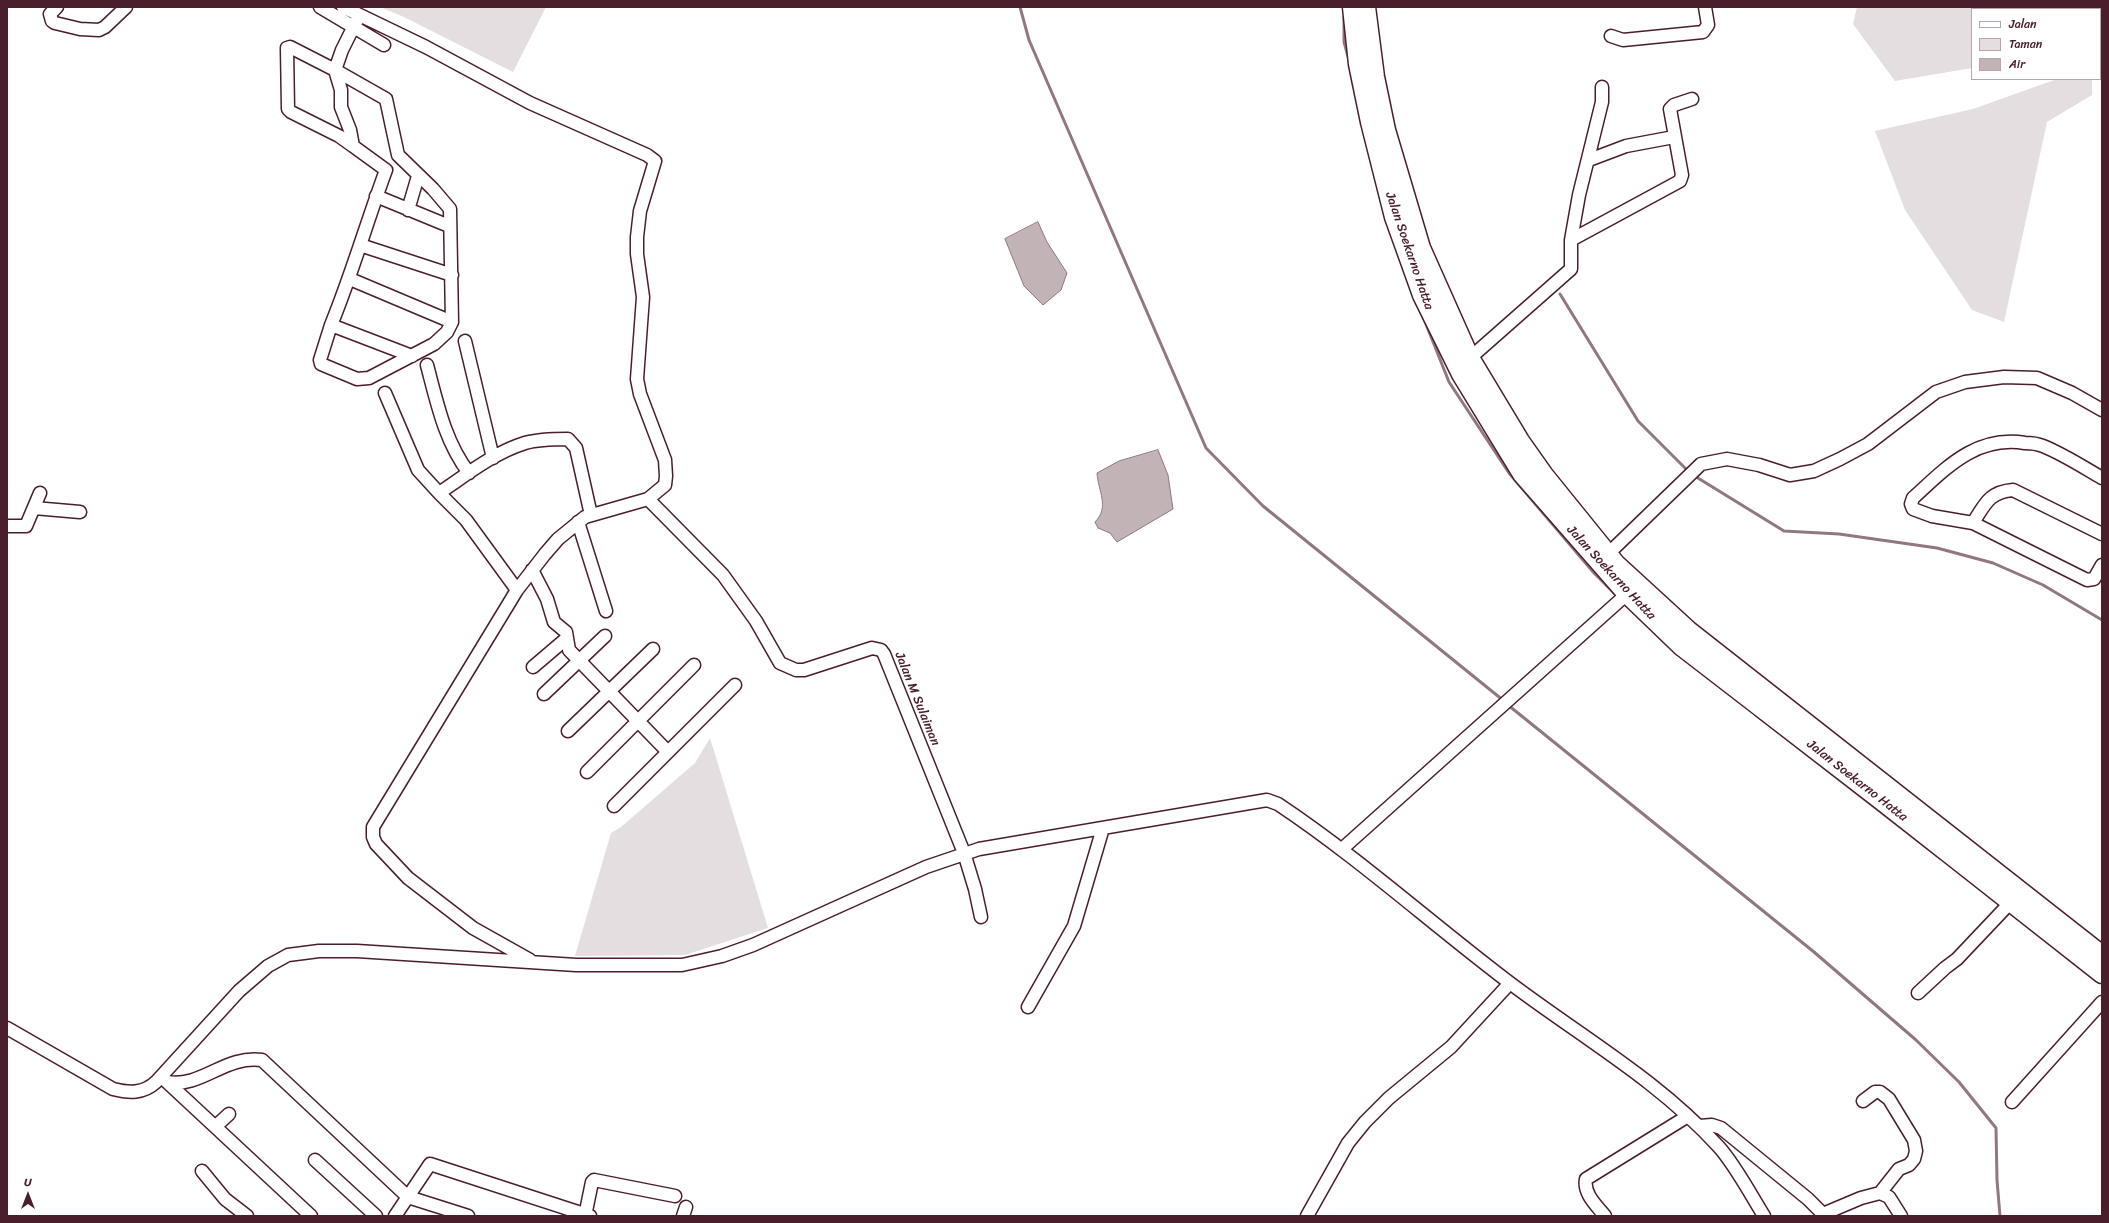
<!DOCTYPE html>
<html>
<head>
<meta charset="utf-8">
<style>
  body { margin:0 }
  #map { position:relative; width:2109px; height:1223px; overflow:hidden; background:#fff; font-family:Sriracha,sans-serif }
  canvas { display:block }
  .frame { position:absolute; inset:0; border:8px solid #4a1f2b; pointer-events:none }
  .legend { position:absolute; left:1971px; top:8px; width:130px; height:72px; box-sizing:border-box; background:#fff; border:1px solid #b7a5aa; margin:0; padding:5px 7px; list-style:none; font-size:12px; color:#4a1f2b }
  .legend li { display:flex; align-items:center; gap:8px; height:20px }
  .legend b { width:20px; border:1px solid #b7a5aa }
  .north { position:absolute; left:8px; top:1175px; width:40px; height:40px; -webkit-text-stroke:3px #fff; paint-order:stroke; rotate:0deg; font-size:11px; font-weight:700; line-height:16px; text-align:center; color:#4a1f2b }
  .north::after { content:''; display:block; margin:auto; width:14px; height:18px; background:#4a1f2b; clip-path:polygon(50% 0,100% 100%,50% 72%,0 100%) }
</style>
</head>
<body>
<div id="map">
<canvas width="2109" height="1223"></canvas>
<div class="frame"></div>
<ul class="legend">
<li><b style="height:5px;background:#fff"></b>Jalan</li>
<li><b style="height:11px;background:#e5dee0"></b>Taman</li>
<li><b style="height:11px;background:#c1b3b6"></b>Air</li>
</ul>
<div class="north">U</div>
</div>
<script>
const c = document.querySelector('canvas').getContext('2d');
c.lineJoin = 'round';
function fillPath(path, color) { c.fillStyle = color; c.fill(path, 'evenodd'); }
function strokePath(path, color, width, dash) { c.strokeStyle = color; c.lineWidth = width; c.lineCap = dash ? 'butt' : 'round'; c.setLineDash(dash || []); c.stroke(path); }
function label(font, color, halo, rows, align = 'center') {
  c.font = font + ' Sriracha,sans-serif'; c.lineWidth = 4; c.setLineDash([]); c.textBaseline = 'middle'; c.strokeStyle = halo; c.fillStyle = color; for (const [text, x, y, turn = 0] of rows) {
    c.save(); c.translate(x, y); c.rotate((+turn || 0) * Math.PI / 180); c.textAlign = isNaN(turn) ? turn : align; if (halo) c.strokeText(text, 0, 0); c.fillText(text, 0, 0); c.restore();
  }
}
fillPath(new Path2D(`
  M 380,7 L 546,7 L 513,72 L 404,17 Z
  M 1857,7 L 2025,7 L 2024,9 L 1972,9 L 1972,68 L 1895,81 L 1853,24 Z
  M 2057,79 L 2092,79 L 2092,95 L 2047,122 L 2004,322 L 1972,310 L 1905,210 L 1875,131 L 1973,109 Z
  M 710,738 L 768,928 L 685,955 L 575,956 L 611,833 L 621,827 L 695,763 Z`), '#e5dee0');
const water = new Path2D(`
  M 1038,222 L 1047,242 L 1067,273 L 1061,290 L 1043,305 L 1024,286 L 1005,239 Z
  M 1158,450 L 1168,475 L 1173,509 L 1117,542 L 1110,533 L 1098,528 L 1095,522 C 1110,507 1098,491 1097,473 L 1119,461 Z`);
fillPath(water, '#c1b3b6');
strokePath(water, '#91787e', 1);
strokePath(new Path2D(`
  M 1020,7 L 1029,40 L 1206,448 L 1263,506 L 1504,701
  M 1344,17 L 1344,42 L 1349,60
  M 1560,294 L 1638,421 L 1689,472
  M 1424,319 L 1449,382 L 1509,473 L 1594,573 L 1617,596
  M 1693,475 L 1784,531 L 1839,534 L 1937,548 L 1993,563 L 2043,585 L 2102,620
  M 1508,705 L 1814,952 L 1916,1040 L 1959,1082 L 1996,1128 L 1997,1180 L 2000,1216
  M 1756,715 L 1940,858`), '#91787e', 3);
const minor = new Path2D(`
  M 57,7 L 50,14 L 52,21 L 55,23 L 80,29 L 99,30 L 105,27 L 126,7
  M 320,7 L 384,45
  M 343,7 L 426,47 L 530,103 L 647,155 L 655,161 L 640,211 L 637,237 L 637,254 L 643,297 L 637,379 L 640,394 L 665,460 L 666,476 L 665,485 L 648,499 L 585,517 L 558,539 L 545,554 L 517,590 L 373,827 L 373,837 L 376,844 L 408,878 L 473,928 L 530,960
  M 359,16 L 342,50 L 335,70 L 341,90 L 341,107 L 350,130 L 353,146 L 386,170 C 367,221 352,274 331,325 L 412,356
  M 1611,36 L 1623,40 L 1703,32 L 1708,25 L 1705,7
  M 353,146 L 339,136 L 291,112 L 288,109 L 287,48 L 290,47 L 335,70 L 386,99 L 398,155 L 433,189 L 450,209 L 452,322
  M 1589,160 L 1626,146 L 1674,137
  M 376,196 L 449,226
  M 408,210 L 418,176
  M 1571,240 L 1680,181 L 1682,175 L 1670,109 L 1674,105 L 1692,99
  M 360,245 L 452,275
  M 331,325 L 320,360 L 321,364 L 357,379 L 369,378 L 434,344 L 447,332 L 452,322 L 350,279
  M 465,341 L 493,458
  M 1470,358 L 1571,269 L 1571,240 L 1579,195 L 1602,102 L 1602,87
  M 427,365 C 437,403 445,442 469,473
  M 385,393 L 418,470 L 439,493
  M 2102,478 C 2083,467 2063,454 2043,446 C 2038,444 2031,443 2025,443 C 1976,435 1946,468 1913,498 L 1911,504 L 1913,509 L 1932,516 L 1973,523 L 2087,580 L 2094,579 L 2102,565
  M 648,499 L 723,575 L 756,621 L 780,663 L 796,670 L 804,670 L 872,648 L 881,650 L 884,654 L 964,853 L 975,889 L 981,917
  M 34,508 L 80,512
  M 578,522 L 606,611
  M 1973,523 C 1985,504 1989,492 2013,490 L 2102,534
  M 7,526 L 26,526 L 40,493
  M 1608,554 L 1701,464 L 1727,459 L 1759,465 L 1790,475 L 1814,471 L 1840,459 L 1868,444 L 1936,392 L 1965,382 L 2004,377 L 2037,378 L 2072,393 L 2102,410
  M 532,570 L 547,599 L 554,622 L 566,632 L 569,650 L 668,752
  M 517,590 L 466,520 L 439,493 C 466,475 493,453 525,443 C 539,439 554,439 568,439 L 576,448 L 591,515
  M 533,667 L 567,638
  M 544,694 L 605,636
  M 568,731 L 653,649
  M 587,772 L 694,665
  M 614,806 L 735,685
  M 1342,849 L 1627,594
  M 1918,993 L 1945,968 L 1957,959 L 2010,903
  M 1028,1007 L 1074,926 L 1103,828
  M 7,1028 L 113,1089 C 129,1093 143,1094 156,1082 L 239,991 L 268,966 L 288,955 L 319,951 L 357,951 L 576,965 L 682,965 L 722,956 L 753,945 L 926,867 L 979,849 L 1267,800 L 1278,804 C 1359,858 1432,924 1510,983 C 1580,1036 1658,1080 1718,1146 C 1734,1163 1751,1195 1764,1216
  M 166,1081 L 311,1216
  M 167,1082 C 202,1088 224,1055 262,1060 L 408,1197 L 468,1216
  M 2012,1102 L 2102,1002
  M 216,1126 L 229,1114
  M 1699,1126 L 1712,1125 L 1721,1128 L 1808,1199 L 1823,1214 L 1861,1198 L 1880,1193 L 1899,1169 L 1909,1165 L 1914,1159 L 1916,1151 L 1914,1140 L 1889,1099 L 1880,1092 L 1875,1092 L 1863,1101
  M 315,1160 L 376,1216
  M 202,1171 L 225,1199 L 247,1216
  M 1880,1193 L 1889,1197 L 1901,1216
  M 395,1216 L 430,1164 L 590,1216
  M 585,1216 L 592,1182 L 594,1180 L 675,1196
  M 683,1216 L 686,1207
  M 1307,1216 L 1348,1143 L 1365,1122 L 1389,1098 L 1451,1047 L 1510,983
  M 1605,1216 C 1596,1205 1583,1193 1586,1179 L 1688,1116`);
const highway = new Path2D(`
  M 1352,7 L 1358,64 L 1370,122 L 1394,217 L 1422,295 L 1461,374 L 1522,474 L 1627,594 L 1681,646 L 1882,801 L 2102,974
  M 1366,7 L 1375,77 L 1386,130 L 1421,248 L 1470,358 L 1520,441 L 1544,475 L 1616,564 L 1688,630 L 2102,955`);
strokePath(minor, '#4a1f2b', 15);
strokePath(highway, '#4a1f2b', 21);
strokePath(minor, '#fff', 12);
strokePath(highway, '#fff', 18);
label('13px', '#4a1f2b', '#fff', [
  ["Jalan Soekarno Hatta",1409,251,71],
  ["Jalan Soekarno Hatta",1611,573,47],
  ["Jalan M Sulaiman",917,699,68],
  ["Jalan Soekarno Hatta",1857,781,38]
]);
</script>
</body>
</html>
